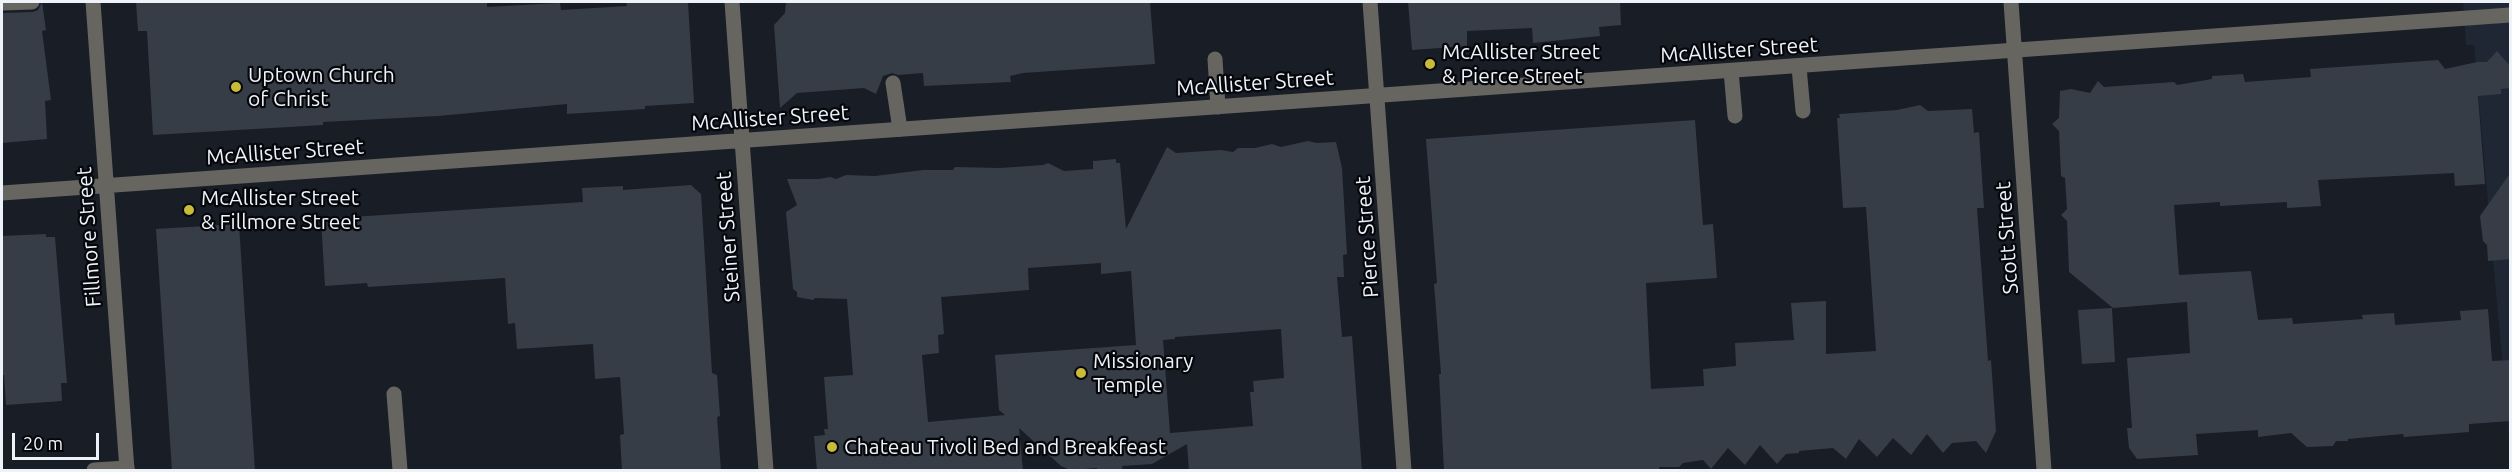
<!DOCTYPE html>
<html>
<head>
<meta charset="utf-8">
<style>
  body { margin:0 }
  #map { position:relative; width:2512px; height:472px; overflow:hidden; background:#181d26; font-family:Ubuntu,sans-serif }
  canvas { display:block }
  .frame { position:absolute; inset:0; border:3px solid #eef2f9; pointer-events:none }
  .scale { position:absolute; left:12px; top:433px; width:87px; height:27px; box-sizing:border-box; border:3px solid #eef2f9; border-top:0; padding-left:8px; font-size:18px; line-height:21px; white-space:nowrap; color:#eef2f9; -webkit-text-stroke:4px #05070b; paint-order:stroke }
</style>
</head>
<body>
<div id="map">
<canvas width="2512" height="472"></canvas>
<div class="frame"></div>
<div class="scale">20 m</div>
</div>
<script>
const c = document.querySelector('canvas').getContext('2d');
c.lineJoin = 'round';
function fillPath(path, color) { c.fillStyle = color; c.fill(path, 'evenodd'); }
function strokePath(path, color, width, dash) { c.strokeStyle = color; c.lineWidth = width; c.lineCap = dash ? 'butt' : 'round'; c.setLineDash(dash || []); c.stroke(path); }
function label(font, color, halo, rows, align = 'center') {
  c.font = font + ' Ubuntu,sans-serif'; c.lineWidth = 4.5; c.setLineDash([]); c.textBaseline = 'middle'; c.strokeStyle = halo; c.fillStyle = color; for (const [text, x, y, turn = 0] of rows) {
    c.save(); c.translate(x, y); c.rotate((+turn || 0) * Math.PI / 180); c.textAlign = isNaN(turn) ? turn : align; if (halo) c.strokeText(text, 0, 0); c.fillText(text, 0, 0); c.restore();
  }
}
fillPath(new Path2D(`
  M 2463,2 L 2510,2 L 2510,449 L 2474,45 L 2466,45 Z`), '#1f2735');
fillPath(new Path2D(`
  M 42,2 L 46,30 L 42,31 L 51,100 L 45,101 L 47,139 L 2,143 L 3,13 L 33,12 L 38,10 Z
  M 136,2 L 487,2 L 487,7 L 560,3 L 561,10 L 627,6 L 626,2 L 688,2 L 694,103 L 645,106 L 645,109 L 567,114 L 567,104 L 438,116 L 323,122 L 323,125 L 153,135 L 147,31 L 138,31 Z
  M 786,2 L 1150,2 L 1155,64 L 1023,73 L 1010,76 L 1011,82 L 924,86 L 923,73 L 898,75 L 892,73 L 883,76 L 876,94 L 864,88 L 797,93 L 780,108 L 774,25 L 785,13 Z
  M 1408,2 L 1620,2 L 1621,25 L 1599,27 L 1600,36 L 1533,43 L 1532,28 L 1467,31 L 1467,46 L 1412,50 Z
  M 2497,51 L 2511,67 L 2511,88 L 2501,89 L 2501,94 L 2478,96 L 2485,184 L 2455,186 L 2454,173 L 2318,180 L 2321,206 L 2287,208 L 2287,202 L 2220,206 L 2220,202 L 2174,205 L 2179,275 L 2251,271 L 2258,320 L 2292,318 L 2293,324 L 2363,319 L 2362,315 L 2394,313 L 2395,325 L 2461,320 L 2460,311 L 2488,309 L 2492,361 L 2511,360 L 2511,421 L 2469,424 L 2469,432 L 2404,437 L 2403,434 L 2348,439 L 2348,441 L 2336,441 L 2333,446 L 2307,447 L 2291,433 L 2258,437 L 2258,430 L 2196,434 L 2198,455 L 2137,459 L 2129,448 L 2127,428 L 2132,428 L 2127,358 L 2190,353 L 2187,302 L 2113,308 L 2069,272 L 2067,221 L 2061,215 L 2067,209 L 2065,178 L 2061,176 L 2059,131 L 2052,124 L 2059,118 L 2060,91 L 2071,89 L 2090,93 L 2098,81 L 2104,87 L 2174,82 L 2177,85 L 2212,79 L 2212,76 L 2243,74 L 2245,82 L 2311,77 L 2310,69 L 2438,60 L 2445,69 L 2477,62 L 2487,62 Z
  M 1920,105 L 1928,111 L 1972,109 L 1974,133 L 1979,132 L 1984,208 L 1977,208 L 1988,361 L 1991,360 L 1996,431 L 1986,453 L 1976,441 L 1952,443 L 1943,453 L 1927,434 L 1911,455 L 1893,438 L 1877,457 L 1859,439 L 1846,459 L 1833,448 L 1799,451 L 1799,453 L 1786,454 L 1777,464 L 1760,445 L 1745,465 L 1728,448 L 1711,469 L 1703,460 L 1683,463 L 1679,467 L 1659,467 L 1660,471 L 1444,471 L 1439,374 L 1441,374 L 1434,284 L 1437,283 L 1426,139 L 1695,120 L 1703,225 L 1713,224 L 1717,278 L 1646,283 L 1651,389 L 1704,386 L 1703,369 L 1736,366 L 1735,343 L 1794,340 L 1791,303 L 1826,301 L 1826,354 L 1876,351 L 1866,207 L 1843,208 L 1837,118 L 1840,118 L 1839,114 L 1897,110 Z
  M 1308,141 L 1316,143 L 1336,142 L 1342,168 L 1347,254 L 1343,255 L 1344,277 L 1337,277 L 1342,337 L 1352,336 L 1362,471 L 1189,471 L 1187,444 L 1152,464 L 1122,466 L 1123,471 L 1097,471 L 1097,468 L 1070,470 L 1061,466 L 1019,428 L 1023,471 L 817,471 L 814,436 L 825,435 L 824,429 L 828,429 L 824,377 L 853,375 L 847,299 L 815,298 L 813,300 L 797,297 L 797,292 L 793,289 L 786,212 L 797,205 L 787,179 L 819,179 L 830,177 L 836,179 L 846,175 L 875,176 L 923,170 L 953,170 L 955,167 L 1000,168 L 1043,165 L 1048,163 L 1064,171 L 1093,169 L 1093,161 L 1116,159 L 1116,163 L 1120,163 L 1126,229 L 1167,147 L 1176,153 L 1221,150 L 1233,152 L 1238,148 L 1255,148 L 1272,144 L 1281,147 ZM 1101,263 L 1101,274 L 1131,271 L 1136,345 L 995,355 L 999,410 L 1005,415 L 928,422 L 922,355 L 939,353 L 938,335 L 944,334 L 941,297 L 1029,290 L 1028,268 ZM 1281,329 L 1284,378 L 1253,381 L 1254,392 L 1250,392 L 1253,426 L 1170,433 L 1163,340 L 1175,339 L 1175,337 Z
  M 2511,172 L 2511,259 L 2488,261 L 2487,245 L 2483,241 L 2480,216 Z
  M 691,185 L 701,194 L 712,373 L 717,375 L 720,416 L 717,417 L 721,471 L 622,471 L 620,435 L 624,434 L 620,377 L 595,379 L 593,344 L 517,349 L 515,323 L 508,324 L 505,278 L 368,287 L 367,283 L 325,286 L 321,219 L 583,202 L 582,188 L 623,186 L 623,190 Z
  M 239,224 L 255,471 L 172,471 L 156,229 Z
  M 46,234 L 46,237 L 55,237 L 67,383 L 61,383 L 62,401 L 6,405 L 4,375 L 2,375 L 2,236 Z
  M 2112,308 L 2115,362 L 2082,364 L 2078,310 Z`), '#373d47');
strokePath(new Path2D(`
  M 3,3 L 32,2
  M 1215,59 L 1218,107
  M 1799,67 L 1803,111
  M 1731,71 L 1735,116
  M 893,83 L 900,129
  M 394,394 L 400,470
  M 94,470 L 127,468`), '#666560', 15);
strokePath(new Path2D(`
  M 93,2 L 127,470
  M 732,2 L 766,470
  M 1370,2 L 1404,470
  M 2011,2 L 2044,470
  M 2,193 L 2510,15`), '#666560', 15);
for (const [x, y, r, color] of [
  [1430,64,6,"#c9ba3a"],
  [236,87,6,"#c9ba3a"],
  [189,210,6,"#c9ba3a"],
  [1081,373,6,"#c9ba3a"],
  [832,447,6,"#c9ba3a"]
]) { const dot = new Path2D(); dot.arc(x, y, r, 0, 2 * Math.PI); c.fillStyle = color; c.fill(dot); strokePath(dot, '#05070b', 2); }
label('21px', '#eef2f9', '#05070b', [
  ["McAllister Street",1739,50,-4],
  ["McAllister Street",1255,83,-4],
  ["McAllister Street",770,118,-4],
  ["McAllister Street",285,152,-4],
  ["Fillmore Street",89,237,-94],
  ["Steiner Street",728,237,-94],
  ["Pierce Street",1367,237,-94],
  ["Scott Street",2007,238,-94]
]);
label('21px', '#eef2f9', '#05070b', [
  ["McAllister Street",1442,52],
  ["& Pierce Street",1442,76],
  ["Uptown Church",248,75],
  ["of Christ",248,99],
  ["McAllister Street",201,198],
  ["& Fillmore Street",201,222],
  ["Missionary",1093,361],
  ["Temple",1093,385],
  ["Chateau Tivoli Bed and Breakfeast",844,447]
], 'left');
</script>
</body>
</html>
